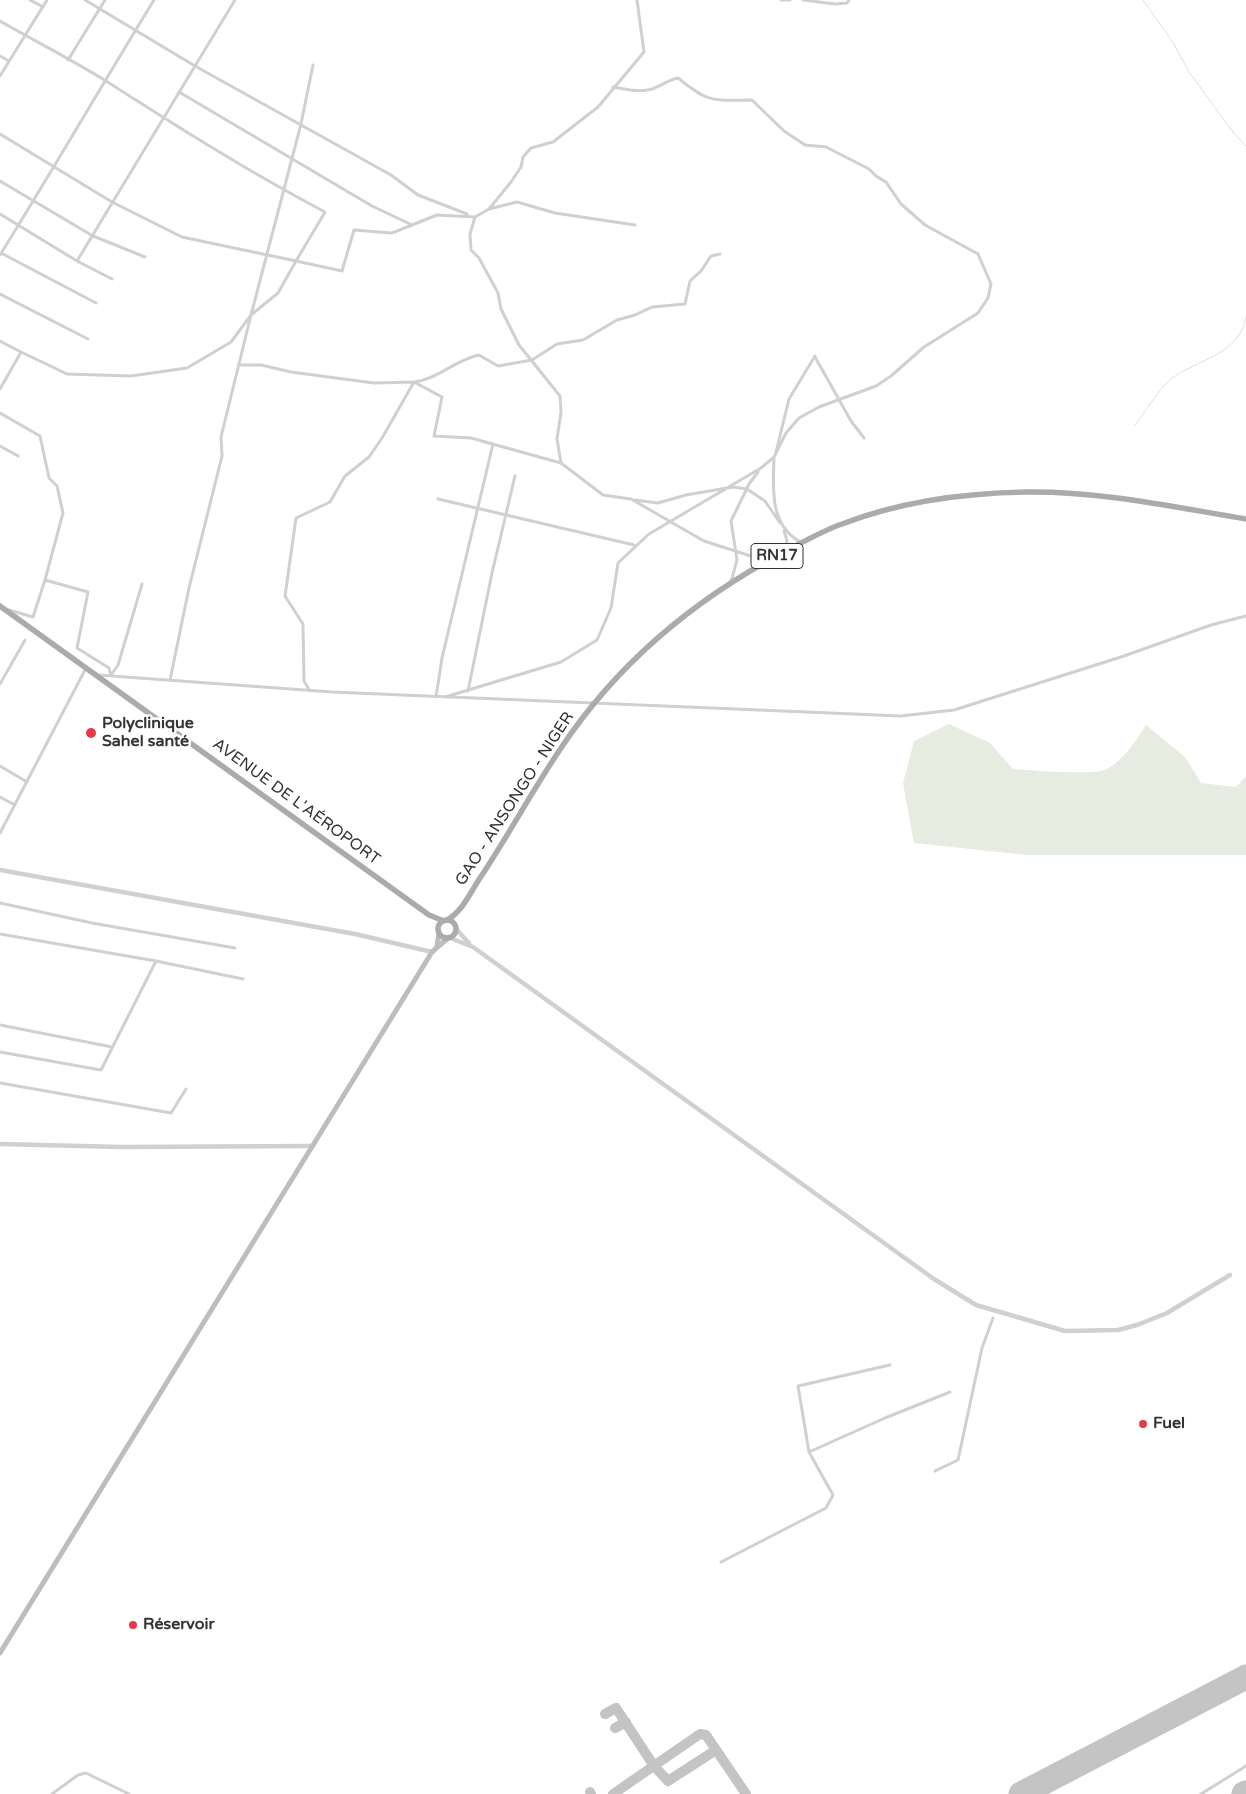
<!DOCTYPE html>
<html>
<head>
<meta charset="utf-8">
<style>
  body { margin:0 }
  canvas { display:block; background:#fff }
</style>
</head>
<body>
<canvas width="1246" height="1794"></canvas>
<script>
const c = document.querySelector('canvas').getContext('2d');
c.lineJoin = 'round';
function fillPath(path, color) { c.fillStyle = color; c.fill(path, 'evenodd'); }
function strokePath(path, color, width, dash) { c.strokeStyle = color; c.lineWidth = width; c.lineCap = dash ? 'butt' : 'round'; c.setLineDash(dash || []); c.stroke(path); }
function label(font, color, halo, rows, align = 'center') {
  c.font = font + ' "Varela Round",sans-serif'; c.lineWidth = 5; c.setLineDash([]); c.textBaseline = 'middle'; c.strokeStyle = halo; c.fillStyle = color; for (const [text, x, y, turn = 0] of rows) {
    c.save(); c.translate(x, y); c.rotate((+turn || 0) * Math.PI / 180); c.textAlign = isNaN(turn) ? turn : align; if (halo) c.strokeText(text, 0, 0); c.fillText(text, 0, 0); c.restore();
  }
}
fillPath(new Path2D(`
  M 949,724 L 990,743 L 1013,769 C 1030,770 1095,776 1107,769 C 1124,760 1136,740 1146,725 L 1185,757 L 1201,783 L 1236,787 L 1246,776 L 1246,855 L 1027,855 L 914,843 L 903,783 L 914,741 Z`), '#e6ecdf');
strokePath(new Path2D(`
  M 1143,0 L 1174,44 L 1189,72 L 1233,132 L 1246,146
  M 1135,425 C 1146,411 1157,391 1171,379 C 1197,359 1240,355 1246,317`), '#cfe2ee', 1);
strokePath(new Path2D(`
  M 605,1714 L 616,1708 L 654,1766 L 668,1781 L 716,1750
  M 615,1728 L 626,1722
  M 590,1792 L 591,1794
  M 613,1794 L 700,1734 L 706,1735 L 746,1794`), '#c4c4c4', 10);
strokePath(new Path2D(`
  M 1021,1794 L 1246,1677
  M 1244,1794 L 1246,1793`), '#c4c4c4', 25);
strokePath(new Path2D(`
  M 30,0 L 43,7
  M 85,0 L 195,66 L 391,175 L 418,195 L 467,214
  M 781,0 L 790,0
  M 803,0 L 835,4 L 847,3 L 849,0
  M 0,21 C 35,41 72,60 106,81 C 178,127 249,172 325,212 L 296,261 L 182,237 L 112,202 L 0,134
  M 0,56 L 9,61
  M 68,60 L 105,0
  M 0,76 L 47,0
  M 179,92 L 372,206 L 410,224
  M 0,181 L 93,236 L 145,257
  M 489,209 L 511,182 L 521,167 L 523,157 L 531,148 L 553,142 L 598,107 L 644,52 L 637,0
  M 0,214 L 77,261 L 112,279
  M 475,217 L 470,234 L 471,250 L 479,258 L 498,293 L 501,309 L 519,345 L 560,396 L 561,412 L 557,439 L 561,463 L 603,495 L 631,499 L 704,541 L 754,557 L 771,558
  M 1,253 L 96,303
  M 0,255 C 52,171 102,85 154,0
  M 77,261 L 235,0
  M 0,294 L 88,339
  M 0,341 L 21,352
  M 815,357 L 851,421 L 864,438
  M 238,365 L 261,365 L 291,372 L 374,383 L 414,382 L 442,397 L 434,436 L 471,438 L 561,463
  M 0,389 L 21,352 L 67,374 L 131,376 L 187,368 L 231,342 L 251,315 L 301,124 L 313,65
  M 0,413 L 40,436 L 49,478 L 57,486 L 63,513 L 45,580 L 88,592 L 77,648 L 109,668 L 111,676
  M 0,446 L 18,456
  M 776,452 L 789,399 L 815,356
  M 774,458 C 773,489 769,526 802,543
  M 438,499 L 634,545
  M 634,500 L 658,503 L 686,495 L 733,487 L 747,489 L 765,501 L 780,523
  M 784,531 L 787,540 L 785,551
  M 731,582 L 737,560 L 731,521 L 749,484 L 758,472
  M 9,610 L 33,617 L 45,580
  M 98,675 L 332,692 L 901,716 L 954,710 L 1124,656 L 1211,625 L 1246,616
  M 111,675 L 118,665 L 142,584
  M 170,680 L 189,588 L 222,456 L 221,437 L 251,315 L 278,293 L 296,261 L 342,271 L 354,230 L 392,233 L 437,215 L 475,217 L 489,209 L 517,202 L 555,213 L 635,225
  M 0,684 L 25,640
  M 310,691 L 304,681 L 303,624 L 285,596 L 296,518 L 330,502 L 345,476 L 369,457 L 382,438 L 414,382 C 438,379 455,360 479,355 L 498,366 L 532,360 L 557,344 L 583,340 L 617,320 L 635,315 L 652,307 L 685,304 L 690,281 L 701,271 L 711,256 L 720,254
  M 468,691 L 492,573 L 515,476
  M 436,697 L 442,658 L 493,444
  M 445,697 L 561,662 L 597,640 L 611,608 L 618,563 L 649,534 L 761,468 L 774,457 L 786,433 L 799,418 L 819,407 L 876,386 L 891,376 L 924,347 L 978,313 L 988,298 L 991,284 L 978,254 L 925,225 L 901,204 L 886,182 L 876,176 L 869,169 L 826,147 L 805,145 L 784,131 L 752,100 C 712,100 710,104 678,78 C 668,80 661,86 652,89 C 640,93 625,89 613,87
  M 0,766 L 27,782
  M 0,797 L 15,805
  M 0,833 L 86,668
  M 0,903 L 92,923 L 235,948
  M 0,934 L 156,961 L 243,979
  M 0,1025 L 112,1047
  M 0,1052 L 101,1070 L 156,961
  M 0,1083 L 171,1113 L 186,1089
  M 809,1452 L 798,1386 L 890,1365
  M 935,1471 L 958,1460 L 982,1348 L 993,1318
  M 721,1562 L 826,1508 L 833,1495 L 809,1452 L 885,1418 L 950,1392
  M 52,1794 L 78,1775 L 86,1773 L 129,1794
  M 1201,1794 L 1246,1766`), '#d0d0d0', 3);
strokePath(new Path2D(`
  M 0,870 L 355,934 L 432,952
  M 457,930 L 469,943
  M 450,938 L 473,947 L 934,1279 L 976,1305 L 1065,1331 L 1118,1330 L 1137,1325 L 1167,1313 L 1230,1275
  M 0,1144 L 122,1147 L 311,1146`), '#d0d0d0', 4.5);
strokePath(new Path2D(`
  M 437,946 L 439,933
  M 0,1653 C 144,1419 289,1186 432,952 L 448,938`), '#bdbdbd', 5);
strokePath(new Path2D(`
  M 0,606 L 429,915 L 444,921
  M 447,920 C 462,912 470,893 480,878 C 508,836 532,791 561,748 C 617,664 695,599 784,552 C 803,542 822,531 842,524 C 899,502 965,493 1026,492 C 1100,491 1173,507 1246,519
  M438 929a9 9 0 1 1 18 0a9 9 0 1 1-18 0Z`), '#ababab', 5.5);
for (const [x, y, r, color] of [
  [91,733,6,"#e63946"],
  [1143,1424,5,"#e63946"],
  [133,1625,5,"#e63946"]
]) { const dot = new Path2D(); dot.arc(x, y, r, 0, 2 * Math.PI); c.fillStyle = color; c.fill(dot); strokePath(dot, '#fff', 2); }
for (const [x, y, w] of [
  [777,556,52]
]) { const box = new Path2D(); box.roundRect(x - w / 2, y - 12.5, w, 25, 4); c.fillStyle = '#fff'; c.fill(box); strokePath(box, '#333', 1); }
label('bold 15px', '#333', null, [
  ["RN17",777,556]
]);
label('bold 16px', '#333', '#fff', [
  ["Polyclinique",102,724],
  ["Sahel santé",102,742],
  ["Fuel",1153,1424],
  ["Réservoir",143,1625]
], 'left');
label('16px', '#333', '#fff', [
  ["GAO - ANSONGO - NIGER",515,799,-57],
  ["AVENUE DE L'AÉROPORT",296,802,36]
]);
</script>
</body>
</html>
